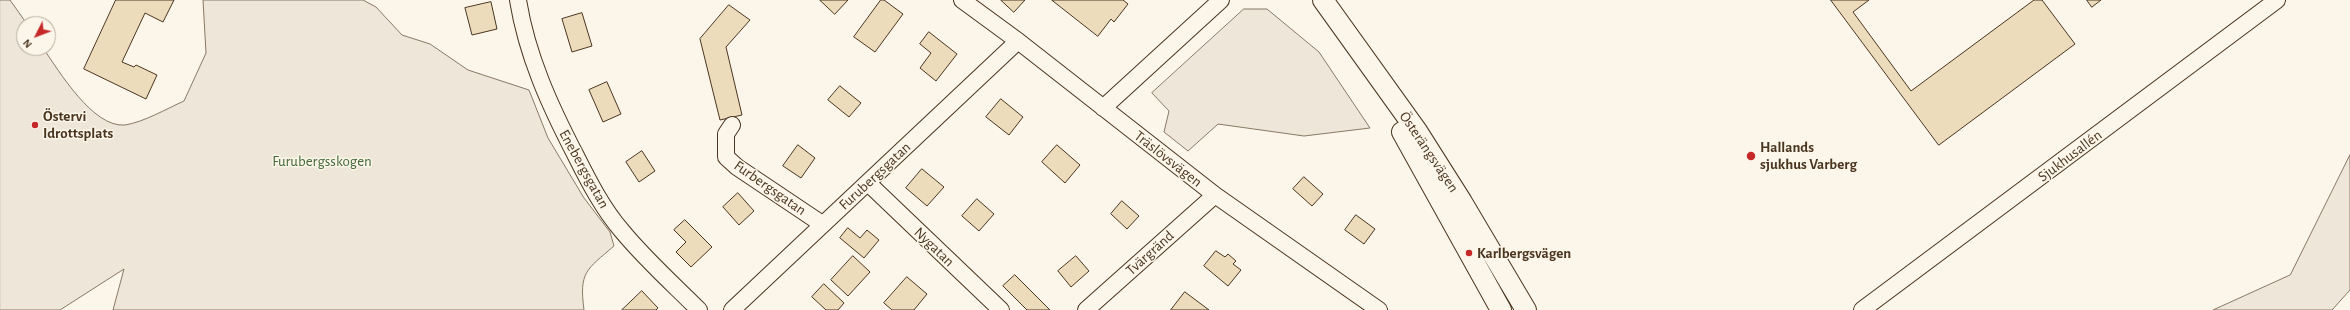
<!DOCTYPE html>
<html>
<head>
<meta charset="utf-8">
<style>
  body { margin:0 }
  #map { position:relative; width:2350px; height:310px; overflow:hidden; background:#fbf6e9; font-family:"Alegreya Sans",sans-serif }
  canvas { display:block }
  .north { position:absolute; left:16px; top:16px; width:40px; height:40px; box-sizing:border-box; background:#fbf6e9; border:1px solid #b4a999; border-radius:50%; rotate:228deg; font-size:11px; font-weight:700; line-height:16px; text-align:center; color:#4a3520 }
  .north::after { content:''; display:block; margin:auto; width:14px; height:18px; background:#c62828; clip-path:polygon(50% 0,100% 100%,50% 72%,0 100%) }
</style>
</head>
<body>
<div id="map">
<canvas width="2350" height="310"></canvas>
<div class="north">N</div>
</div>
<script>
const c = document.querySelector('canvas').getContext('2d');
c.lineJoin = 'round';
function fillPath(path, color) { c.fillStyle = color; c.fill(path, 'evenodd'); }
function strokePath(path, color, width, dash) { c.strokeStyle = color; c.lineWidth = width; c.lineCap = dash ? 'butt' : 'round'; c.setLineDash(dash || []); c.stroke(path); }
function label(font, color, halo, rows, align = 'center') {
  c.font = font + ' "Alegreya Sans",sans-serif'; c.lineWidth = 3; c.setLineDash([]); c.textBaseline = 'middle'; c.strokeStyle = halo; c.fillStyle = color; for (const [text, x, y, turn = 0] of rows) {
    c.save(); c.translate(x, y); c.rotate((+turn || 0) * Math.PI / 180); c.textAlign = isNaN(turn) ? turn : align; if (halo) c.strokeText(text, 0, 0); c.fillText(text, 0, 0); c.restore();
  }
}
const green = new Path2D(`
  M 0,0 L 10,0 L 27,24 L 24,24 L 24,48 L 43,48 C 59,71 93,128 125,125 C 144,122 166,109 184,101 L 206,53 L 203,0 L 363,0 L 376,7 L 402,35 L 430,44 L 468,70 L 529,90 L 548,138 L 584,198 L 610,232 L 614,246 C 586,270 579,272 584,310 L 113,310 L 124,269 L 60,310 L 0,310 Z
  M 1244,9 L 1267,9 L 1319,52 L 1370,128 L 1304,136 L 1218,124 L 1188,151 L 1164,132 L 1169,111 L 1152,93 Z
  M 2350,155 L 2350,290 L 2332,310 L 2213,310 L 2290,275 Z`);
fillPath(green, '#ede6d9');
strokePath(green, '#887966', 1);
const building = new Path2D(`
  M 116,0 L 174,0 L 163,22 L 145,13 L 122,62 L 134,67 L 136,65 L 157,75 L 146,99 L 84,69 Z
  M 820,0 L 848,0 L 835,14 Z
  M 881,0 L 884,0 L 903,14 L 875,52 L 854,37 Z
  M 1001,0 L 1025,0 L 1014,12 Z
  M 1052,0 L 1123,0 L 1128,4 L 1114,22 L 1111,19 L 1098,36 Z
  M 1831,0 L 1869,0 L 1853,12 L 1911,91 L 2034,0 L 2042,0 L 2075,44 L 1939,145 Z
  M 2087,0 L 2101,0 L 2092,7 Z
  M 491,2 L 497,29 L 472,35 L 465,8 Z
  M 729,5 L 750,20 L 726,47 L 742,115 L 720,120 L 700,39 Z
  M 582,13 L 592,46 L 572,52 L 562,19 Z
  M 929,32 L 957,54 L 936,81 L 920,68 L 931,53 L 920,44 Z
  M 607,82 L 621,114 L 603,122 L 589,90 Z
  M 840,86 L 861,103 L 849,117 L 828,100 Z
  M 1001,99 L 1023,117 L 1009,135 L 986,117 Z
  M 798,145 L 815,158 L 801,178 L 783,166 Z
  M 1057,145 L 1080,165 L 1065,183 L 1042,162 Z
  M 642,151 L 655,171 L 639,182 L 626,162 Z
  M 922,169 L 944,187 L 927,206 L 906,188 Z
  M 1304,177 L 1323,194 L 1312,206 L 1293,189 Z
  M 738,193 L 754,211 L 739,225 L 723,207 Z
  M 977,199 L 994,214 L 979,231 L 962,216 Z
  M 1122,201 L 1139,216 L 1127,229 L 1111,214 Z
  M 1356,215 L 1375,229 L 1364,244 L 1345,230 Z
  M 685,220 L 712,247 L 691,267 L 676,252 L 686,242 L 674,230 Z
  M 848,228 L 860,238 L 867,230 L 879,240 L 864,258 L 840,238 Z
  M 1216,251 L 1225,257 L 1228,254 L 1236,261 L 1233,264 L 1241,270 L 1228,286 L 1204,266 Z
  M 853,256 L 870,272 L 848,296 L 831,280 Z
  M 1076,256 L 1089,271 L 1071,287 L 1058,271 Z
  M 1015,275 L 1050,310 L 1027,310 L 1003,286 Z
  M 907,277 L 927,294 L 914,310 L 892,310 L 884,303 Z
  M 824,284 L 844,303 L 838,310 L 826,310 L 812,297 Z
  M 642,291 L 658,308 L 656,310 L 622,310 Z
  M 1185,292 L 1209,310 L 1171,310 Z`);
fillPath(building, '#ecdcbc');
strokePath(building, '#4a3520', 1);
const minor = new Path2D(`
  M 518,0 C 527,56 550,106 576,156 C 589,182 603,209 622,231 C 645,259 673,284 699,310
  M 962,0 L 1018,41 L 1215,195 L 1379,310
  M 1103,108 L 1221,0
  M 732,125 L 726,134 L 726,157 L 737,167 L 822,224
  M 868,183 L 1001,310
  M 732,310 L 1018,41
  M 1086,310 L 1215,195
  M 1862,310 L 2277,0`);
const tertiary = new Path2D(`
  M 1323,0 L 1417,131 L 1462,202 L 1526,310
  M 1402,132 L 1501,310`);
strokePath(minor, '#4a3520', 18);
strokePath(tertiary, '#4a3520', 22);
strokePath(minor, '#fbf6e9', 16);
strokePath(tertiary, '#fbf6e9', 20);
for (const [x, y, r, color] of [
  [35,125,4,"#c62828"],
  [1751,156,5,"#c62828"],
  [1469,253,4,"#c62828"]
]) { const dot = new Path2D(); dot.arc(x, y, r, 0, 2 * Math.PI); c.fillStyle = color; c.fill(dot); strokePath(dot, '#fbf6e9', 1.5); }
label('bold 15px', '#4a3520', '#fbf6e9', [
  ["Östervi",43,116],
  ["Idrottsplats",43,133],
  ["Hallands",1760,147],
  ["sjukhus Varberg",1760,164],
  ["Karlbergsvägen",1477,253]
], 'left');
label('15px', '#4a3520', '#fbf6e9', [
  ["Österängsvägen",1429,152,56],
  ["Sjukhusallén",2070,156,-37],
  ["Träslövsvägen",1168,159,38],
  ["Enebergsgatan",584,169,61],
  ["Furubergsgatan",875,176,-43],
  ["Furbergsgatan",770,188,35],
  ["Nygatan",934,247,44],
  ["Tvärgränd",1150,253,-42]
]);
label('15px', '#436837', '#fbf6e9', [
  ["Furubergsskogen",322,161]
]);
</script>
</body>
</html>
